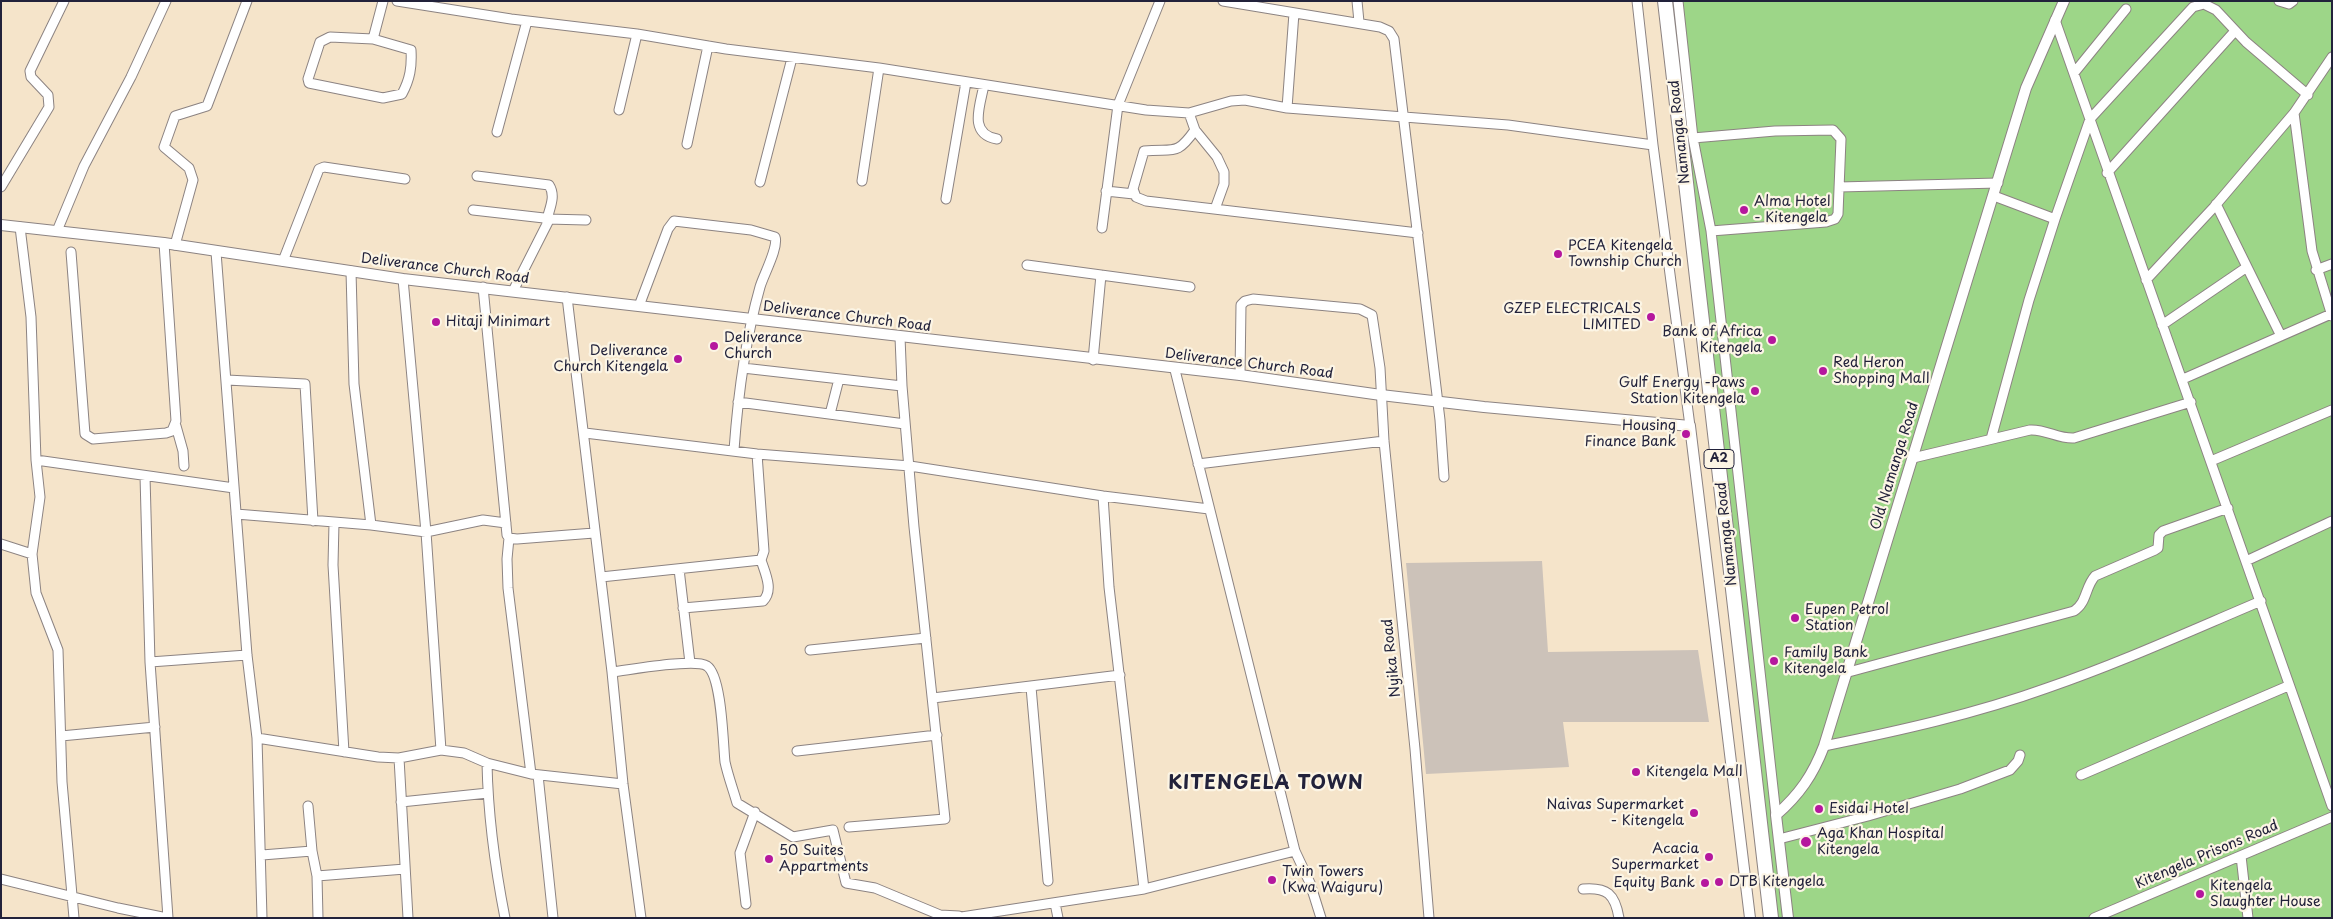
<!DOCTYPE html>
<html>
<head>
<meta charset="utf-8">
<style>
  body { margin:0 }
  #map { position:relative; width:2333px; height:919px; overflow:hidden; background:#f5e4ca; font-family:"Playpen Sans",sans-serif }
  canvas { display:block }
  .frame { position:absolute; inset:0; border:2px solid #22223b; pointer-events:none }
</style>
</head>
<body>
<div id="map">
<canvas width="2333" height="919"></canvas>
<div class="frame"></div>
</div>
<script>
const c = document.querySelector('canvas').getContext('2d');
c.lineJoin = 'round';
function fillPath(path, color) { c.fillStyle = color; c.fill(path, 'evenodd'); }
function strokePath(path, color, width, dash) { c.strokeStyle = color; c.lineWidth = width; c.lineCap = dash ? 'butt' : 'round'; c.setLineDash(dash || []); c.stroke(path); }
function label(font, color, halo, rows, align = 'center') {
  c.font = font + ' "Playpen Sans",sans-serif'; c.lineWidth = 4.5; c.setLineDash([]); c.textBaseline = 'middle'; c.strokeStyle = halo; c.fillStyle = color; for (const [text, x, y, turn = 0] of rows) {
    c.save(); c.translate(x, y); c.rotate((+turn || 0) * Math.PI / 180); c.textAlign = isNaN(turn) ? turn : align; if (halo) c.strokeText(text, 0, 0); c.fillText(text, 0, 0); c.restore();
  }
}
fillPath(new Path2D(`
  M 1542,561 L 1548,652 L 1698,650 L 1709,722 L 1563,722 L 1569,767 L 1426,774 L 1406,563 Z`), '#ccc2b9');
fillPath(new Path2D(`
  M 1665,1 L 2332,1 L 2332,918 L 1771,918 Z`), '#9dd688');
const minor = new Path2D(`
  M 397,1 L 511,19 L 637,34 L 726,49 L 879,68 L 1146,110 L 1189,113 L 1195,130 L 1217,157 L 1224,172 L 1224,184 L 1215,209
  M 1223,1 L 1380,27 L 1389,31 L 1394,39 L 1440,420 L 1444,477
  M 1357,1 L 1359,22
  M 1637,1 L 1653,145 L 1690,426
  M 1678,1 L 1693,138 L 1711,231 L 1776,815
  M 2279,1 L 2289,4 L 2293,1
  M 2055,20 L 2332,806
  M 373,39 L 330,37 L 320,42 L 308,79 L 309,83 L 383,98 L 402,94 C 410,79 412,67 411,50 L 373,39 L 383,1
  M 2074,73 L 2126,9
  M 984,85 C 980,106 968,134 997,139
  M 1287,108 L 1294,13
  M 619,110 L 637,34
  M 1189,113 L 1231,101 L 1245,100 L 1287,108 L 1508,125 L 1653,145
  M 2294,113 L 2312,251 L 2332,316
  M 1195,130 C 1176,157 1174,148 1144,151 L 1133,189 L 1136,197 L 1146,201 L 1418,233
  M 497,132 L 527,21
  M 1693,138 L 1775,131 L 1833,130 L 1841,139 L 1838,214 L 1835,219 L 1826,222 L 1711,231
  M 687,144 L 708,46
  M 2107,173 L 2235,31
  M 477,176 L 549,185 C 556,196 550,207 547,219 L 586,220
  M 862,181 L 879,68
  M 760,182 L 792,58
  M 1,187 L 49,107 L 48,95 L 31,77 L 30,71 L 64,1
  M 1839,187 L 1998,183
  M 1106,191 L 1134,194
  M 946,199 L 966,82
  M 2216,204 L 2281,336
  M 473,210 L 544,218 L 548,222 L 513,291
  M 2055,219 L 2090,119 L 2193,7 L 2204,4 L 2216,10 L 2246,42 L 2308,95
  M 20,227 L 31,317 L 36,460 L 40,497 L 32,554 L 36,593 L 58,650 L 62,782 L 74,918
  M 1102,228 L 1118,105 L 1160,1
  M 57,231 L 84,166 L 131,77 L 166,1
  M 175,245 L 193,180 L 189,168 L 164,147 L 175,116 L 207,106 L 247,1
  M 71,252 L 85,434 L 93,439 L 166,433 L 172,431 L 176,421 L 164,243
  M 216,252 L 247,655 L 257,738 L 262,918
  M 283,261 L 319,169 L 324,167 L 405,179
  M 1027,265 L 1101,275
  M 2316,270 L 2332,264
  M 351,271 L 354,384 L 371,525
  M 403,279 L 426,532 L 441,750 L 464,753 L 487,763 L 531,774 L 623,784
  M 2146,280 L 2214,207 L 2294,113 L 2332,57
  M 483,287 L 507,535 L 509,538 L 517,539 L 594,533
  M 567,297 L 612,672 L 623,784 L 641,918
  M 639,306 L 668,229 L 674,221 L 751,230 L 775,237 C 779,247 763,276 760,287 C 745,340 738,395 734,450
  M 2162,325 L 2247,267
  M 1093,360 L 1101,275 L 1190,287
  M 743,368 L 902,386
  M 1175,370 L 1295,851 L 1310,883 L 1321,918
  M 1240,375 L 1241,305 L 1245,301 L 1253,299 L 1360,309 L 1372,315 L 1380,368 L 1384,441 L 1415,749 L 1429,918
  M 2183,379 L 2331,314
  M 227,380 L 305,384 L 313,521
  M 738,402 L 905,424
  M 830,414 L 839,379
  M 176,426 L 183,451 L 184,466
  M 585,433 L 757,454 L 910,466 L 1103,496 L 1209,509
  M 1991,439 L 2029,300 L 2055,219 L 1994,196
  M 1913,458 L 2030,430 C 2046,429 2058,439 2074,438 L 2191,402
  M 36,460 L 234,488
  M 2211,461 L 2332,410
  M 1198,464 L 1384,441
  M 145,476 L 150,662 L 168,918
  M 1103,496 L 1109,587 L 1144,889
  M 236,514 L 371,525 L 426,532 L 483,520 L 506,523
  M 334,523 L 333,565 L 344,752
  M 509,538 L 507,559 L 508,588 L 531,774
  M 1,544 L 32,554
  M 2246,561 L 2332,521
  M 679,569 L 690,663
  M 601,577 L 761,560 L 764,551 L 757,454
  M 683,608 L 763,601 C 774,590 765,573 761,560
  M 810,650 L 926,638
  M 150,662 L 247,655
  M 612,672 C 630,670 694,658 707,666 C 722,676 723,744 725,762 C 728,776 733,789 737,803 L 793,837 L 833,830 L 846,883 L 875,888 L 940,915 L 959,916
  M 1845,673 L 2074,611 C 2087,603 2085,587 2095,576 L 2155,550 L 2158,548 L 2159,535 L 2163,531 L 2228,508
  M 1031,687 L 1048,881
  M 933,698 L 1120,675
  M 61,736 L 155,727
  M 257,738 L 378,757 L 399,758 L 441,750
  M 1824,746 C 1898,731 1975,714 2047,688 C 2120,663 2190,631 2261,601
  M 797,751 L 937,735
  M 399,758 L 408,918
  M 487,763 C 488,815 495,867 505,918
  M 538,775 L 553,918
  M 2081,775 L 2288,686
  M 401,802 L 488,793
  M 308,806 L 312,851
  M 849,827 L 945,819 L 914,527 L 902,386 L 900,337
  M 1779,839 L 1868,816 L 1960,789 L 2010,770 L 2018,761 L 2020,755
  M 262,855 L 312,851 L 317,876 L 318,918
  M 2241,856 L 2248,918
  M 317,876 L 405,869
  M 1,879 L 118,908 L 167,918
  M 1583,889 C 1607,887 1615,894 1619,918
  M 1055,903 L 1058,918
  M 746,904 L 740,853 L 755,812
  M 955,918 L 1144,889 L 1295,851
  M 2094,918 L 2332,817`);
const tertiary = new Path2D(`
  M 1,225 L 164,243 L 403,279 L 1240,375 L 1381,395 L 1484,407 L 1690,426 L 1750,918
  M 1788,918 L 1776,815 C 1799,795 1813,775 1824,746 L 2026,88 L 2064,1`);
const trunk = new Path2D(`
  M 1665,1 L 1771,918`);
strokePath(minor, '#8c8382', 11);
strokePath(tertiary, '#8c8382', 12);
strokePath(trunk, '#8c8382', 16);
strokePath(minor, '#fff', 9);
strokePath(tertiary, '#fff', 10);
strokePath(trunk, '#fff', 14);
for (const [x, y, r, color] of [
  [1744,210,5,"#b5179e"],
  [1558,254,5,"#b5179e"],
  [1651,317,5,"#b5179e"],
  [436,322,5,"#b5179e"],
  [1772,340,5,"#b5179e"],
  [714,346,5,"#b5179e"],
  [678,359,5,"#b5179e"],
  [1823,371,5,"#b5179e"],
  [1755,391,5,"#b5179e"],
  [1686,434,5,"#b5179e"],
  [1795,618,5,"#b5179e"],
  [1774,661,5,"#b5179e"],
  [1636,772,5,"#b5179e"],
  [1819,809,5,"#b5179e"],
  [1694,813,5,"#b5179e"],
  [1806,842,6,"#b5179e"],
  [1709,857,5,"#b5179e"],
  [769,859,5,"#b5179e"],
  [1272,880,5,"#b5179e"],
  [1719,882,5,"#b5179e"],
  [1705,883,5,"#b5179e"],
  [2200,894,5,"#b5179e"]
]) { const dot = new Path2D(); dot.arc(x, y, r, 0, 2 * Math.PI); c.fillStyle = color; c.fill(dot); strokePath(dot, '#fcf5e5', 2); }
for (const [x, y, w] of [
  [1719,459,30]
]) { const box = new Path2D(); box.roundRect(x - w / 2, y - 9.5, w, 19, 4); c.fillStyle = '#fcf5e5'; c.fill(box); strokePath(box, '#22223b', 1); }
label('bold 12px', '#22223b', null, [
  ["A2",1719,459]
]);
label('14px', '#22223b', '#fcf5e5', [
  ["Namanga Road",1680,132,-96],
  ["Deliverance Church Road",445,269,7],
  ["Deliverance Church Road",847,317,7],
  ["Deliverance Church Road",1249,364,7],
  ["Old Namanga Road",1895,466,-73],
  ["Namanga Road",1727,534,-96],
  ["Nyika Road",1392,658,-96],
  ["Kitengela Prisons Road",2207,855,-23]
]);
label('14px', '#22223b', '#fcf5e5', [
  ["Alma Hotel",1754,202],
  ["- Kitengela",1754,218],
  ["PCEA Kitengela",1568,246],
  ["Township Church",1568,262],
  ["GZEP ELECTRICALS",1641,309,"right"],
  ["LIMITED",1641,325,"right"],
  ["Hitaji Minimart",446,322],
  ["Bank of Africa",1762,332,"right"],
  ["Kitengela",1762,348,"right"],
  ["Deliverance",724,338],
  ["Church",724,354],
  ["Deliverance",668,351,"right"],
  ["Church Kitengela",668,367,"right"],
  ["Red Heron",1833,363],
  ["Shopping Mall",1833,379],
  ["Gulf Energy -Paws",1745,383,"right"],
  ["Station Kitengela",1745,399,"right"],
  ["Housing",1676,426,"right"],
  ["Finance Bank",1676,442,"right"],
  ["Eupen Petrol",1805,610],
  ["Station",1805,626],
  ["Family Bank",1784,653],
  ["Kitengela",1784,669],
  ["Kitengela Mall",1646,772],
  ["Naivas Supermarket",1684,805,"right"],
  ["- Kitengela",1684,821,"right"],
  ["Esidai Hotel",1829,809],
  ["Aga Khan Hospital",1817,834],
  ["Kitengela",1817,850],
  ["Acacia",1699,849,"right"],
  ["Supermarket",1699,865,"right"],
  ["50 Suites",779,851],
  ["Appartments",779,867],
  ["Twin Towers",1282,872],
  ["(Kwa Waiguru)",1282,888],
  ["DTB Kitengela",1729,882],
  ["Equity Bank",1695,883,"right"],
  ["Kitengela",2210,886],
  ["Slaughter House",2210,902]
], 'left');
c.letterSpacing = '1px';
label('bold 19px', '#22223b', '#fcf5e5', [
  ["KITENGELA TOWN",1266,784]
]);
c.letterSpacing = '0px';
</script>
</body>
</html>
